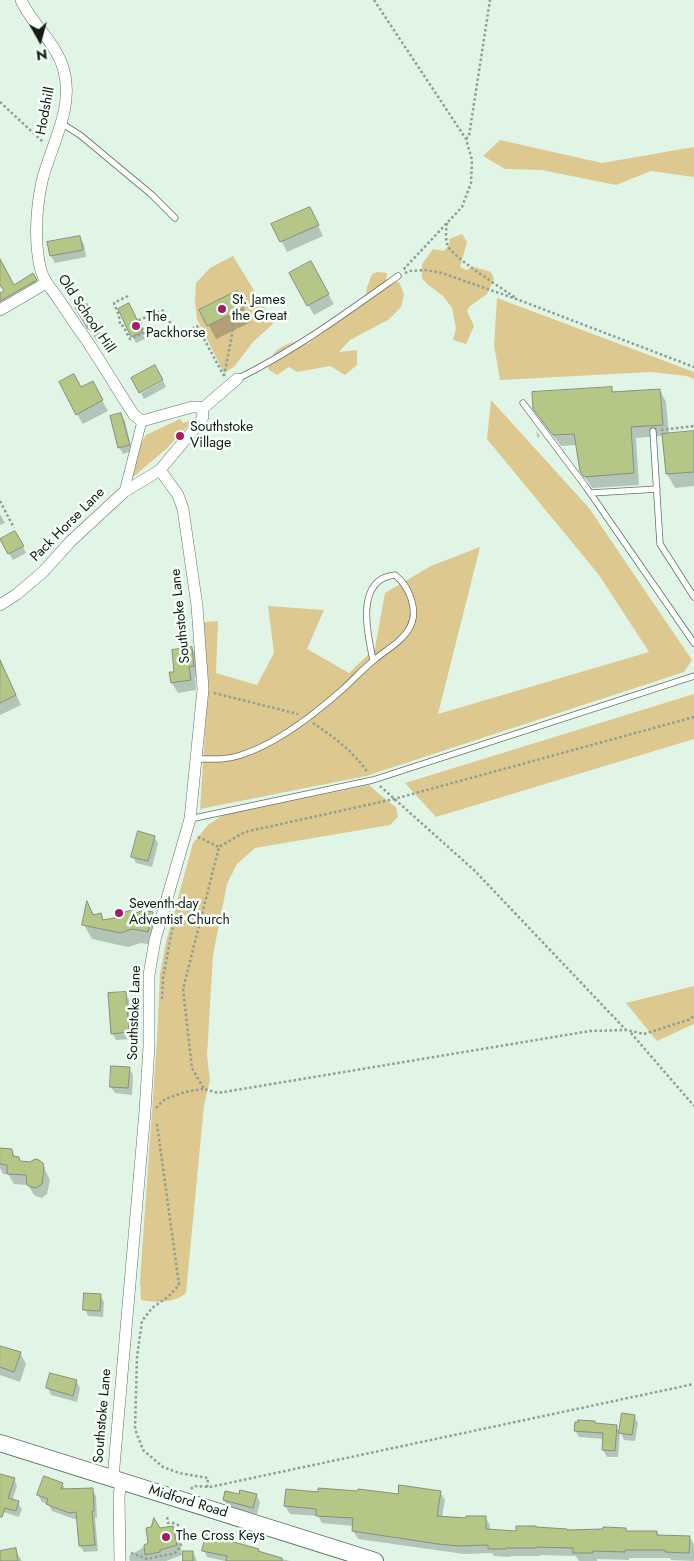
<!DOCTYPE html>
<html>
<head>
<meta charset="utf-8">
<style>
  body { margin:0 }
  #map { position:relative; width:694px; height:1561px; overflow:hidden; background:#e0f5e6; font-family:Jost,sans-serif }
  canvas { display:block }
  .north { position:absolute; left:15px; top:15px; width:50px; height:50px; -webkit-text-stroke:4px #f6fff9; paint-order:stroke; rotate:173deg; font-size:14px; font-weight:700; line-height:20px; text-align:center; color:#131a15 }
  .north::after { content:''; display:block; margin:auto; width:18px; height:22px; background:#131a15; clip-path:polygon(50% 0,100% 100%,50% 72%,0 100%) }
</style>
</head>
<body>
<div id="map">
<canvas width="694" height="1561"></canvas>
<div class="north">N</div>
</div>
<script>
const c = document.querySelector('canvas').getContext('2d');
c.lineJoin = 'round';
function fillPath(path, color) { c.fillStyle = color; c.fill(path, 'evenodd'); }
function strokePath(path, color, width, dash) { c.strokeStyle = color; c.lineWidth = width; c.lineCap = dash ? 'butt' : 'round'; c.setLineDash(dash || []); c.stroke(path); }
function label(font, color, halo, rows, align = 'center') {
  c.font = font + ' Jost,sans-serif'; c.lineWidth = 5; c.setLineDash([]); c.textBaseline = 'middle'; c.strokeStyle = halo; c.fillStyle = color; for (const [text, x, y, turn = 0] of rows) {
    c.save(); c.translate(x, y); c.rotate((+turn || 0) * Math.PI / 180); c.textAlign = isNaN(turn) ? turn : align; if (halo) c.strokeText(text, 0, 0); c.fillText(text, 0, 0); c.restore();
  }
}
fillPath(new Path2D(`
  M 500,140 L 602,163 L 694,147 L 694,177 L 651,171 L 616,185 L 542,170 L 505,169 L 483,156 Z
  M 462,234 L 467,242 L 460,267 L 466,270 L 475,267 L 491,272 L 494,279 L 487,294 L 470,306 L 467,311 L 474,326 L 466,344 L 453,340 L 456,328 L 452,308 L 443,296 L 428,285 L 422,278 L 422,264 L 433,249 L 444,251 L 450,244 L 449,239 Z
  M 233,256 L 274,323 L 253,342 L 234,367 L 224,373 L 197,319 L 195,302 L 196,283 L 210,268 Z
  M 377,272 L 387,273 L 386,281 L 399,282 L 404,294 L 401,307 L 388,320 L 350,340 L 339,352 L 357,350 L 357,365 L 345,375 L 330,366 L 297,372 L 289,367 L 277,375 L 268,369 C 271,349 283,345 301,340 L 307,344 L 336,323 L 347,310 L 366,296 L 367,287 L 372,274 Z
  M 497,298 L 694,372 L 694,379 L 687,376 L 651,372 L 500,380 L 494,345 Z
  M 491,400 L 589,508 L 692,660 L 684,672 L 366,776 L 200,809 L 208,685 L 204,622 L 218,621 L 216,673 L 257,685 L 274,653 L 268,606 L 324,610 L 307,649 L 349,673 L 375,648 L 385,593 L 431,566 L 480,547 L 438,714 L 649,652 L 599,575 L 487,439 Z
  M 180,419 L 183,423 L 194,419 L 166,449 L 132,478 L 141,444 L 146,435 Z
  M 694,694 L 694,739 L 436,817 L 405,783 Z
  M 369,785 L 379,794 L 396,807 L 398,817 L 390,825 L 255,848 L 237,864 L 227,884 L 213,955 L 207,1056 L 210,1080 L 204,1105 L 186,1293 C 176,1303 154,1303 141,1300 L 140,1281 L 157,1040 L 160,974 L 166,942 L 193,843 L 208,825 L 223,815 Z
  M 694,986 L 694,1024 L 657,1041 L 626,1003 Z`), '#ddc890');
fillPath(new Path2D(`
  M 310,208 L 323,236 L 287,252 L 273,224 Z
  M 80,238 L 84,244 L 86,257 L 55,263 L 51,256 L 49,243 Z
  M 0,262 L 14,286 L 33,274 L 39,287 L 0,309 L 0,295 L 5,292 L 0,282 Z
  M 310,263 L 334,304 L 314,315 L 291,274 Z
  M 236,293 L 251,322 L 216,339 L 201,311 Z
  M 86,305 L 94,319 L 103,340 L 97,342 L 77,309 Z
  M 119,309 L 132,311 L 145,339 L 136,343 Z
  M 163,381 L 166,387 L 144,399 L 141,393 Z
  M 92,383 L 108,411 L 83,424 L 77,414 L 81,389 Z
  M 611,388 L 614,393 L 660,390 L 666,402 L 669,435 L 694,432 L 694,486 L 675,488 L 667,474 L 662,436 L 636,438 L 639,485 L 592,488 L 581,471 L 577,445 L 561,446 L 541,420 L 534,408 Z
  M 121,414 L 125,421 L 132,451 L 123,454 L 119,447 Z
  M 536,431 L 540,436 L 538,438 L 537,436 Z
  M 0,514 L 5,523 L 0,525 Z
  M 15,532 L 26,553 L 13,560 L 1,540 Z
  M 192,648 L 198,658 L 199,677 L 195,677 L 196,690 L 178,693 L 172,683 L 176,673 Z
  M 0,665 L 6,674 L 21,705 L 0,715 Z
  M 154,837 L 158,843 L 152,867 L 136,863 L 133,857 Z
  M 88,905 L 95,916 L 100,915 L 104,921 L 122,918 L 132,911 L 134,915 L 152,913 L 160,927 L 155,945 L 141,943 L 128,947 L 92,939 L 84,925 Z
  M 125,993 L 129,1000 L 132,1039 L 116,1040 L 112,1033 Z
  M 129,1068 L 133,1075 L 132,1095 L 115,1093 L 111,1087 Z
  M 0,1149 L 11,1150 L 16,1158 L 18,1158 L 21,1162 L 42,1164 L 50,1180 L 47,1194 L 42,1198 L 38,1197 L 34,1195 L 28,1185 L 14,1184 L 8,1174 L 3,1174 L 0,1168 Z
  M 100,1295 L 104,1302 L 103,1317 L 88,1316 L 85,1309 Z
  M 0,1347 L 20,1353 L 26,1364 L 20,1382 L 0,1375 Z
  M 76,1381 L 80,1388 L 77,1402 L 51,1395 L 48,1388 Z
  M 634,1416 L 638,1423 L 635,1441 L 624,1440 L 621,1433 Z
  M 596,1425 L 616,1426 L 620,1432 L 618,1457 L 607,1457 L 603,1450 L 604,1439 L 579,1437 L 575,1430 Z
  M 0,1475 L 14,1479 L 17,1486 L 12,1501 L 18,1503 L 22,1509 L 19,1517 L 0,1511 Z
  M 62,1484 L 66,1490 L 92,1489 L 96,1496 L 97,1518 L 95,1518 L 98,1551 L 84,1552 L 80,1546 L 78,1519 L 74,1519 L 52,1511 L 48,1504 L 42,1502 L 38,1495 Z
  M 440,1492 L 445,1500 L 442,1517 L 467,1519 L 485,1517 L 490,1525 L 490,1530 L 518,1532 L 625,1529 L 627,1533 L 657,1533 L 659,1536 L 689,1537 L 694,1544 L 694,1561 L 671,1560 L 670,1558 L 629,1558 L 629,1560 L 597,1559 L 597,1561 L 579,1561 L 576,1556 L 540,1555 L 540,1556 L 510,1556 L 510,1557 L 494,1556 L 492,1553 L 464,1554 L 358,1539 L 353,1531 L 354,1526 L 322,1523 L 318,1516 L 290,1514 L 285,1506 L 319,1493 L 399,1496 Z
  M 256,1495 L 260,1502 L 257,1514 L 228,1507 L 224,1500 L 240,1496 Z
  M 173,1528 L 179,1538 L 182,1555 L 166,1561 L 130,1561 L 129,1556 L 149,1544 L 160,1530 Z
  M 223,1535 L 227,1542 L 258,1550 L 260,1553 L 290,1561 L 225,1561 L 207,1557 L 204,1550 Z
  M 15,1550 L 22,1561 L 2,1561 Z
  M 193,1552 L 197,1561 L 185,1561 Z`), '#0003');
const building = new Path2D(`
  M 310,207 L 319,225 L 280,242 L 271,224 Z
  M 80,236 L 83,250 L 50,256 L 47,242 Z
  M 0,259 L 14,285 L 33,273 L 37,280 L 0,301 L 0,293 L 4,291 L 0,285 Z
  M 311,261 L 329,294 L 307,306 L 289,273 Z
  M 237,291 L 244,308 L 207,326 L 199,310 Z
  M 129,303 L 143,332 L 131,337 L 118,309 Z
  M 87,304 L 96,326 L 88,329 L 75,308 Z
  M 155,365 L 163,380 L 139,393 L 131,378 Z
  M 74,374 L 81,387 L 93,381 L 103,400 L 76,415 L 59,382 Z
  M 612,387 L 612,392 L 660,389 L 663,425 L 631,427 L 634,473 L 584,477 L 580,471 L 574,434 L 553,435 L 533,409 L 532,392 Z
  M 121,413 L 130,445 L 118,448 L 110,416 Z
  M 694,431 L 694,472 L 666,474 L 662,434 Z
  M 15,531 L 24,546 L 8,554 L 0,539 Z
  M 192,647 L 194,666 L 189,667 L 191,680 L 171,683 L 169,672 L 174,672 L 172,650 Z
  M 0,660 L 16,695 L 0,703 Z
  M 138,831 L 155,836 L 148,861 L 131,857 Z
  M 87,901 L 93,915 L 101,913 L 103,920 L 120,917 L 120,913 L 133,910 L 134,914 L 144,910 L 153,912 L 148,932 L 133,929 L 120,933 L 82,925 Z
  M 126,992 L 129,1032 L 111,1034 L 108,993 Z
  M 111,1066 L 130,1067 L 128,1088 L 110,1087 Z
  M 0,1148 L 12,1149 L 13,1156 L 19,1157 L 20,1161 L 30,1162 L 35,1159 L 39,1160 L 43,1163 L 44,1168 L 42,1184 L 36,1188 L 31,1187 L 27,1185 L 26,1175 L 7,1174 L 7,1165 L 0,1164 Z
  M 84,1293 L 101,1294 L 100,1311 L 83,1310 Z
  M 0,1346 L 21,1352 L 14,1372 L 0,1367 Z
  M 50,1373 L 77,1380 L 73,1396 L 46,1388 Z
  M 622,1413 L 635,1415 L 632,1435 L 619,1433 Z
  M 578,1420 L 595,1421 L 595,1423 L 617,1425 L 615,1451 L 602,1450 L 603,1433 L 574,1431 L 575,1422 L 578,1422 Z
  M 0,1474 L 15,1478 L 8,1498 L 19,1501 L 16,1511 L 5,1508 L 2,1517 L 0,1517 Z
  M 44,1476 L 63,1483 L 61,1489 L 93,1488 L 94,1511 L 92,1511 L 95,1545 L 79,1546 L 76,1512 L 69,1513 L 46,1504 L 48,1499 L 37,1495 Z
  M 399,1485 L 441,1491 L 437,1516 L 466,1518 L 466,1516 L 486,1516 L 486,1529 L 516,1531 L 516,1526 L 536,1526 L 536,1527 L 567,1529 L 567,1530 L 603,1529 L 603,1527 L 626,1528 L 626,1531 L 657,1531 L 657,1535 L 690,1536 L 689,1553 L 665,1552 L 665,1550 L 625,1550 L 625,1552 L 593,1551 L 593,1553 L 573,1553 L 573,1548 L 536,1547 L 536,1548 L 506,1548 L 506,1549 L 488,1549 L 488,1545 L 459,1546 L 438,1544 L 352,1531 L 353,1518 L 316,1516 L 316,1509 L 284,1506 L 286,1489 L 318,1492 L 318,1488 L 357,1491 L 358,1489 L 398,1494 Z
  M 240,1490 L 257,1494 L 253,1508 L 223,1500 L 225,1491 L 239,1494 Z
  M 154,1518 L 160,1528 L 173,1526 L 177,1545 L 160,1550 L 160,1552 L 145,1555 L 144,1545 L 148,1543 L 146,1528 L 151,1527 Z
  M 207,1530 L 224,1534 L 223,1539 L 259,1549 L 258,1551 L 282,1558 L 282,1561 L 226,1561 L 227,1556 L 202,1551 Z
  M 16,1548 L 18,1561 L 0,1561 L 0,1551 Z
  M 183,1551 L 193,1551 L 193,1561 L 183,1561 Z`);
fillPath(building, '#b4c787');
strokePath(building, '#888e7a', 1);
const service = new Path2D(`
  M 61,123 L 80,135 L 152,195 L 175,218
  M 237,379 C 294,351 346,313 398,276
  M 523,403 L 586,487 L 694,643
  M 653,431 L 660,544 L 694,597
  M 591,493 L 657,489
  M 196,759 C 211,759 227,760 241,755 C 276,744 316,713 343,689 C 354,679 363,669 374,660 C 386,650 403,641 410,627 C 419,610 409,586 395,575 C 355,579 367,633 373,660
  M 190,819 L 373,780 L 694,676`);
const pedestrian = new Path2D(`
  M 124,492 L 142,421`);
const minor = new Path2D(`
  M 21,0 C 32,25 57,43 64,71 C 74,109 51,145 42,181 C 36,210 34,238 40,267 C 43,280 50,287 57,297 C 66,310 75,324 85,338 C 102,363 117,389 134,415 L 142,421 L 192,407 L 199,407 L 202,409
  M 0,310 L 46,283
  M 0,605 L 17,594 L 43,572 L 71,541 L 124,492 L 160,470 L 200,422 L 203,417 L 202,409 L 237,379
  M 113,1478 L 145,1111 L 149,1046 L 149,975 L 155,940 L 190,819 L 203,689 L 197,606 L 183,509 L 178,495 L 160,470
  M 120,1561 L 119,1496 L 121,1481`);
const secondary = new Path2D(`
  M 0,1443 L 375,1561`);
strokePath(service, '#607366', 7);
strokePath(pedestrian, '#607366', 10);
strokePath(minor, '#607366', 12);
strokePath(secondary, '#607366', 18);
strokePath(new Path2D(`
  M 374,0 L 466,139 L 472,160 L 471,183 L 462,207 L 403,270
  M 0,102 L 43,142
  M 466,139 L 469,136 L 490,0
  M 447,223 C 446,231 445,239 448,246 C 452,257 503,289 516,298
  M 405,273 L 410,271 L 426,270 L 442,273 L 519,300 L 694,367
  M 128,296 L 114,303 L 119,316 L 120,325 L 123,326 L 130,339 L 144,333 L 139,320 L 164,310 L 177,337 L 197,326 L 224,376
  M 224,376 L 232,335 L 233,314
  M 661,430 L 694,426
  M 0,501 L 14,528
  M 214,693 L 298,714
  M 694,717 L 394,799 L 245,832 L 219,847 L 183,989 L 192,1068 L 204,1089 L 218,1093 L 590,1031 L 626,1030 L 644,1034 L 688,1020 L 694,1016
  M 313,723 C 333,736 355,753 368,773
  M 380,786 L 475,871 L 626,1030
  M 198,837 L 219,847
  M 162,999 L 163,978 L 173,925
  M 631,1033 L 694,1106
  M 156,1108 L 165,1099 L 185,1092 L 203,1089
  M 157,1124 L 179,1285 L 169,1296 L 152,1308 L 142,1321 L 137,1357 L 135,1429 L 143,1450 L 163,1467 L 179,1473 L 208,1478 L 207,1487
  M 191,1489 L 194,1486 L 210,1487 L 694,1384
  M 131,1553 L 147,1559 L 175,1553 L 181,1546 L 178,1525 L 173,1523 L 168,1523 L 167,1516`), '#8f9e93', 2.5, [2.5, 2.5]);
strokePath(service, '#fff', 5.5);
strokePath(pedestrian, '#fff', 9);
strokePath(minor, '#fff', 11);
strokePath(secondary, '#fff', 16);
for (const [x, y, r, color] of [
  [222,309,5,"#a21c68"],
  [136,326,5,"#a21c68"],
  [180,436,5,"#a21c68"],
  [119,913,5,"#a21c68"],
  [166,1537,5,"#a21c68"]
]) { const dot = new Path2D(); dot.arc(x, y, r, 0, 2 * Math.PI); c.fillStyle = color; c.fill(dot); strokePath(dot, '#f6fff9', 2); }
label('14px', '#131a15', '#f6fff9', [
  ["Hodshill",46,111,-79],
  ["Old School Hill",86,314,56],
  ["Pack Horse Lane",68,525,-45],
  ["Southstoke Lane",181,616,-96],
  ["Southstoke Lane",135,1013,-88],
  ["Southstoke Lane",103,1416,-85],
  ["Midford Road",188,1502,17]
]);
label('14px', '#131a15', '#f6fff9', [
  ["St. James",232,301],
  ["the Great",232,317],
  ["The",146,318],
  ["Packhorse",146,334],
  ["Southstoke",190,428],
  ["Village",190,444],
  ["Seventh-day",129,905],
  ["Adventist Church",129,921],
  ["The Cross Keys",176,1537]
], 'left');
</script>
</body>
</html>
